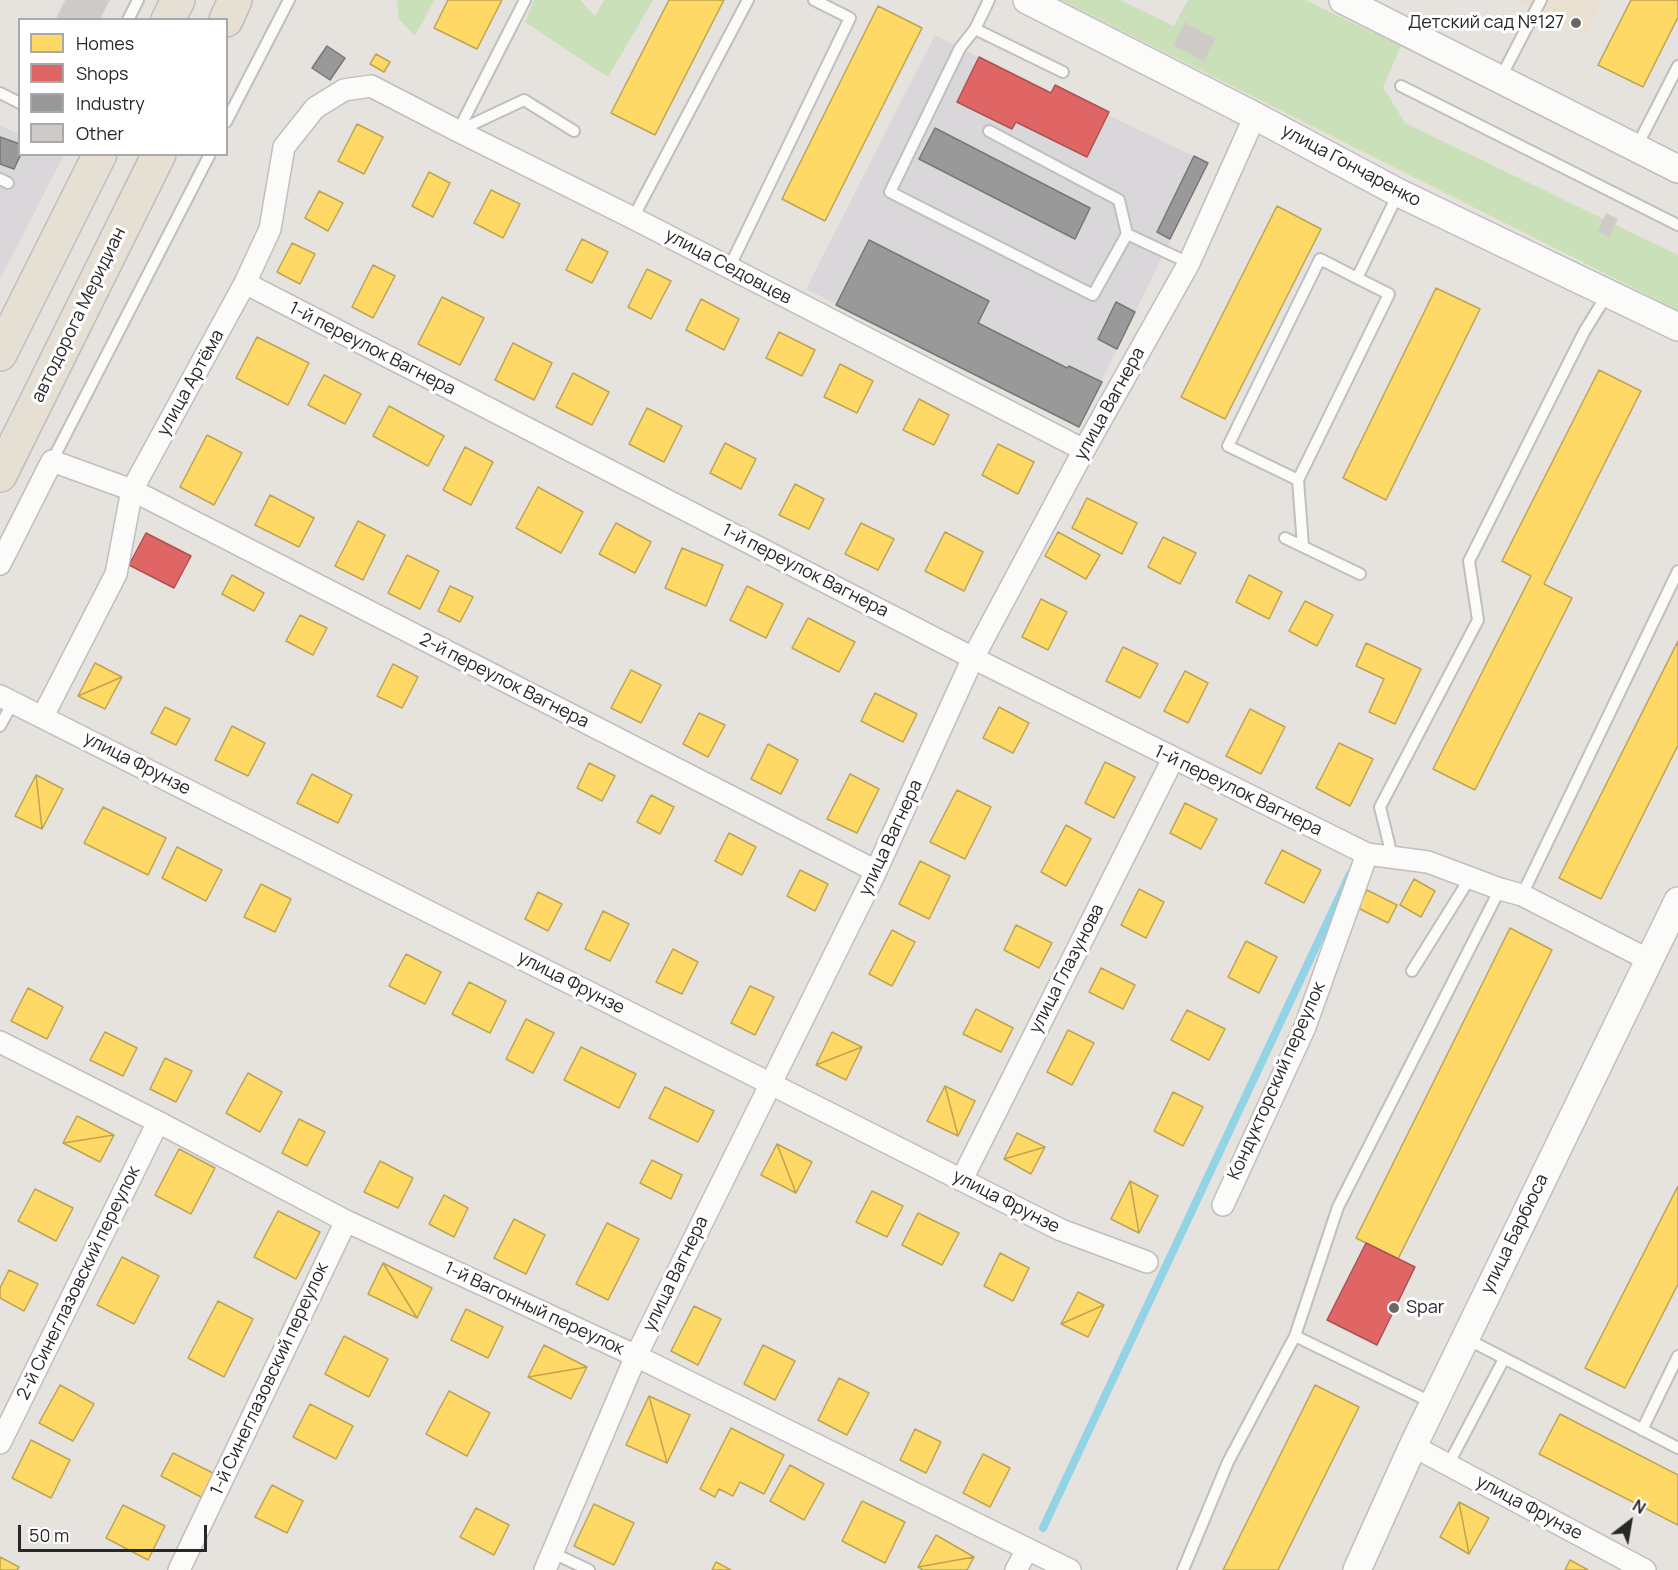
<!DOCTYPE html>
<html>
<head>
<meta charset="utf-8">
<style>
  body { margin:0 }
  #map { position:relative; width:1678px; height:1570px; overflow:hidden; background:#e6e2de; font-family:Manrope,sans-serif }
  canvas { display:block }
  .legend { position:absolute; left:18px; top:18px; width:210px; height:138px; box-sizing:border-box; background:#fff; border:2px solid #a9a9a9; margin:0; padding:8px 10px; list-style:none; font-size:18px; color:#282828 }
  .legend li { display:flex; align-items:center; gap:12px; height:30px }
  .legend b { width:30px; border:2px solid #a9a9a9 }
  .north { position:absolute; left:1600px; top:1492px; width:60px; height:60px; -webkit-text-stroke:4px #fff; paint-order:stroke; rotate:31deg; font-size:16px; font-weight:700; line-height:24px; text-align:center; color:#282828 }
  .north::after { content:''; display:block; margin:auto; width:21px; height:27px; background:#282828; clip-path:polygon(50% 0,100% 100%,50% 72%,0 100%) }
  .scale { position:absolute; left:18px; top:1525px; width:189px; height:27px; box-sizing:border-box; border:3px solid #282828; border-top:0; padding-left:8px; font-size:18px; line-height:21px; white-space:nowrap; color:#282828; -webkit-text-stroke:4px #fff; paint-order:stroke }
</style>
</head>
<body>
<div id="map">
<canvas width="1678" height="1570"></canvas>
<ul class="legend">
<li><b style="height:16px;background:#ffd966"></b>Homes</li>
<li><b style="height:16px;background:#e06666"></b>Shops</li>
<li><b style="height:16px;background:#999"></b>Industry</li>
<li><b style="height:16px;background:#cdcac7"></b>Other</li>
</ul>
<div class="north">N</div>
<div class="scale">50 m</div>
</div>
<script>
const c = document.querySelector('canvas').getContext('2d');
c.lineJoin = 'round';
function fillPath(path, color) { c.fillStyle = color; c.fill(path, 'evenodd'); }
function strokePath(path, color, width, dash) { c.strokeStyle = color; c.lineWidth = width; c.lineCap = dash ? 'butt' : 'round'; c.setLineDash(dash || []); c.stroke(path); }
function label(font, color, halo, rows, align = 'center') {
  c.font = font + ' Manrope,sans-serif'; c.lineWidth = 6; c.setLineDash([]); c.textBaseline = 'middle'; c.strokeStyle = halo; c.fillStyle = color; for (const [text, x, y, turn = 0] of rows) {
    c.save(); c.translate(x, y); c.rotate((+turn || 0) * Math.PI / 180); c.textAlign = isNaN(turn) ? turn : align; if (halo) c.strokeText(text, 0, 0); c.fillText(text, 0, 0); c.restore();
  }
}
fillPath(new Path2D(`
  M 935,35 L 1050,93 L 1055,85 L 1109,112 L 1108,115 L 1208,163 L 1079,427 L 806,289 Z
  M 0,126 L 19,134 L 20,154 L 64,155 L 0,279 Z`), '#d9d7d9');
fillPath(new Path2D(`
  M 1515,0 L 1602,0 L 1585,35 Z`), '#e9e0d2');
fillPath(new Path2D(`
  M 397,0 L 434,0 L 415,36 L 399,19 Z
  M 534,0 L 580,0 L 595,16 L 604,0 L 653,0 L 608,77 L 525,22 Z
  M 1061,0 L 1120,0 L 1174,26 L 1188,0 L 1305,0 L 1401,46 L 1383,87 L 1405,123 L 1678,255 L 1678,310 Z`), '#c9e0b8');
const homes = new Path2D(`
  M 448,0 L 502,0 L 477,49 L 434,28 Z
  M 669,0 L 724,0 L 655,135 L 611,113 Z
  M 1631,0 L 1678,0 L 1678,17 L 1643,87 L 1598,65 Z
  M 878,6 L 922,28 L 825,221 L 782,199 Z
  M 376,54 L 390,62 L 384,72 L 370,64 Z
  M 357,124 L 383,137 L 364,174 L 338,161 Z
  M 429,172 L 450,183 L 433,217 L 412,206 Z
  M 491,190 L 520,204 L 503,238 L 474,223 Z
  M 319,191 L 343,203 L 328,231 L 305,218 Z
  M 1277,206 L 1321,229 L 1225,419 L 1181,397 Z
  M 582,239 L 608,252 L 592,283 L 566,270 Z
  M 292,243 L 315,254 L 300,284 L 277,272 Z
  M 373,265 L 395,276 L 373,318 L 352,307 Z
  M 647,269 L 671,281 L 651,319 L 628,307 Z
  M 1436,288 L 1480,309 L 1386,500 L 1343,478 Z
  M 442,297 L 484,318 L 460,365 L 418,344 Z
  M 701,299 L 739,319 L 724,350 L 686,330 Z
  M 779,332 L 815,350 L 802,376 L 766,358 Z
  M 257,337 L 309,363 L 288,405 L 236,378 Z
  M 513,343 L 552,363 L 534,400 L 495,380 Z
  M 840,364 L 873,381 L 857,413 L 824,397 Z
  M 1599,370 L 1641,391 L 1544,584 L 1572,598 L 1475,790 L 1433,769 L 1531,576 L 1502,561 Z
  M 573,373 L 609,392 L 592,425 L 556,407 Z
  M 324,375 L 361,394 L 345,424 L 308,405 Z
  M 919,399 L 949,415 L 934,445 L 903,430 Z
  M 389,406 L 444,436 L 428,466 L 373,436 Z
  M 647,408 L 682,426 L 664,462 L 629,444 Z
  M 207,435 L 242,453 L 214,505 L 180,487 Z
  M 725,443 L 756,459 L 741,489 L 710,473 Z
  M 998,444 L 1034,462 L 1018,494 L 982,475 Z
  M 465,447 L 493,462 L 471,505 L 443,490 Z
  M 795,484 L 824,499 L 809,529 L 779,515 Z
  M 538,487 L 583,512 L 561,553 L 516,528 Z
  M 270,495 L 314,518 L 299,547 L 255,525 Z
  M 1087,498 L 1137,523 L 1122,554 L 1072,528 Z
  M 358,521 L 385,535 L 363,580 L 335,566 Z
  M 616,523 L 651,542 L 635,573 L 599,554 Z
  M 861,523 L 894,539 L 878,570 L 845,554 Z
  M 945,532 L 983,552 L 964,591 L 925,571 Z
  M 1058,532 L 1100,555 L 1086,579 L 1045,556 Z
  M 1163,537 L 1196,553 L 1180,584 L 1148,567 Z
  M 682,548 L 723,565 L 706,606 L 665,588 Z
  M 407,555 L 439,571 L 420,609 L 388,593 Z
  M 232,575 L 264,593 L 254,611 L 222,594 Z
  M 1249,575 L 1282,592 L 1269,619 L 1236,602 Z
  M 450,586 L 473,597 L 460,622 L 438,611 Z
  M 747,586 L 783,604 L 766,638 L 730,620 Z
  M 1041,599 L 1067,612 L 1048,650 L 1022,637 Z
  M 1305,601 L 1333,615 L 1317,646 L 1289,631 Z
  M 300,615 L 327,628 L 313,655 L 286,641 Z
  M 808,618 L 855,642 L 839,672 L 792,648 Z
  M 1678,641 L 1678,745 L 1601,899 L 1559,878 Z
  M 1366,643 L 1421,669 L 1395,724 L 1369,712 L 1384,679 L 1356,666 Z
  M 1123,647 L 1158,664 L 1140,698 L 1106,681 Z
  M 95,663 L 122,677 L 78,696 Z
  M 393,664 L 418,677 L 402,708 L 377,696 Z
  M 631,670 L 661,685 L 641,723 L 611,708 Z
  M 1185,671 L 1208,683 L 1188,723 L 1164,711 Z
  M 122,677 L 105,709 L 78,696 Z
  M 875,693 L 917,714 L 903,742 L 861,721 Z
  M 165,707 L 190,719 L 176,745 L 151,733 Z
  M 999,707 L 1029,723 L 1013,753 L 983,738 Z
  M 1250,709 L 1285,727 L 1261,774 L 1226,756 Z
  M 699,713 L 725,725 L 708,757 L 683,744 Z
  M 232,726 L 265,743 L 248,776 L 215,760 Z
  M 1339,743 L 1373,759 L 1350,806 L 1316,788 Z
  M 768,744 L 798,760 L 781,794 L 751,779 Z
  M 1105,762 L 1135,777 L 1114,818 L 1085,803 Z
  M 589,763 L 615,776 L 602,801 L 577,788 Z
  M 312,774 L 352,795 L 338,823 L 297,803 Z
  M 850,774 L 879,789 L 857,833 L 827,819 Z
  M 36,775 L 63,789 L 42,829 Z
  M 36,775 L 42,829 L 15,816 Z
  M 957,790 L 991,807 L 965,859 L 930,842 Z
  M 651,795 L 674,807 L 660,834 L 637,822 Z
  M 1185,803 L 1217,819 L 1201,849 L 1170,833 Z
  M 103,807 L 166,838 L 148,875 L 84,843 Z
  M 1066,825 L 1091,839 L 1066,886 L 1041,872 Z
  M 729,833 L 756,847 L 742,875 L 715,861 Z
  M 177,847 L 222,870 L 206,901 L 162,878 Z
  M 1282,850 L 1321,870 L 1304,903 L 1265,883 Z
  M 920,861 L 950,876 L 929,919 L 899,904 Z
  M 800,870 L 828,884 L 815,911 L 787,896 Z
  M 1414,879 L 1435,891 L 1421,917 L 1400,905 Z
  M 261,884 L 291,899 L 275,932 L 244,917 Z
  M 1139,889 L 1164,902 L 1146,938 L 1121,925 Z
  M 1367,890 L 1397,905 L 1388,923 L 1358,908 Z
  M 538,892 L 562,904 L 548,931 L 525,919 Z
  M 603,911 L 629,924 L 610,961 L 585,949 Z
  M 1016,925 L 1052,943 L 1039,968 L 1004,950 Z
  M 1510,928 L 1552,950 L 1398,1259 L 1356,1238 Z
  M 892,930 L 915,942 L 892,986 L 869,974 Z
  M 1246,941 L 1277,957 L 1259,993 L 1228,977 Z
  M 673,949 L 698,962 L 682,994 L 656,982 Z
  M 406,954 L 441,972 L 425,1004 L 389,986 Z
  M 1101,968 L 1135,985 L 1123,1009 L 1089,992 Z
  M 469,982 L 506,1001 L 490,1033 L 452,1014 Z
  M 750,986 L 774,997 L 755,1035 L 731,1023 Z
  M 28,988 L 63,1007 L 47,1039 L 11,1021 Z
  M 976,1009 L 1013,1028 L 1001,1052 L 963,1034 Z
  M 1187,1010 L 1225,1029 L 1209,1060 L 1171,1040 Z
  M 526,1019 L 554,1033 L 533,1073 L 506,1059 Z
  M 1068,1030 L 1094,1043 L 1072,1085 L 1047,1072 Z
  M 105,1032 L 137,1048 L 123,1076 L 90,1060 Z
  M 832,1032 L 862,1047 L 816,1065 Z
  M 581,1047 L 636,1074 L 619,1108 L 564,1080 Z
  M 862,1047 L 846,1080 L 816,1065 Z
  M 165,1058 L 192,1071 L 176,1102 L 150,1089 Z
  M 248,1073 L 282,1092 L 260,1132 L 226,1113 Z
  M 945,1086 L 958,1136 L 927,1121 Z
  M 945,1086 L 975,1101 L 958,1136 Z
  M 665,1087 L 714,1111 L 698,1142 L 649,1118 Z
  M 1173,1092 L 1203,1107 L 1183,1146 L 1154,1131 Z
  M 77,1116 L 114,1135 L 63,1143 Z
  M 299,1119 L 325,1132 L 307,1166 L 282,1153 Z
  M 1017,1133 L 1045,1147 L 1004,1159 Z
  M 114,1135 L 100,1162 L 63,1143 Z
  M 777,1144 L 796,1193 L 761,1175 Z
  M 777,1144 L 812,1162 L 796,1193 Z
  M 1045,1147 L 1031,1174 L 1004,1159 Z
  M 179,1149 L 215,1168 L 191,1214 L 155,1195 Z
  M 652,1160 L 682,1175 L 671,1199 L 640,1183 Z
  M 380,1161 L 413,1178 L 398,1208 L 364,1192 Z
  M 1130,1181 L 1139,1233 L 1111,1219 Z
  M 1130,1181 L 1158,1196 L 1139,1233 Z
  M 1678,1186 L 1678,1284 L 1625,1388 L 1585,1368 Z
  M 35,1189 L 73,1208 L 56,1241 L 18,1221 Z
  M 872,1191 L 903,1206 L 887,1237 L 856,1222 Z
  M 444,1195 L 468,1208 L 454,1237 L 429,1224 Z
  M 278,1211 L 320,1232 L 296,1279 L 254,1257 Z
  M 918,1213 L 959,1233 L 942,1265 L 902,1245 Z
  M 514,1219 L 545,1235 L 526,1274 L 494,1258 Z
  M 607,1223 L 639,1239 L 608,1300 L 576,1284 Z
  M 1000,1253 L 1029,1268 L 1013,1301 L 984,1286 Z
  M 122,1257 L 159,1276 L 134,1324 L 97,1305 Z
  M 383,1263 L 432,1288 L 417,1318 Z
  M 383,1263 L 417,1318 L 368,1294 Z
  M 9,1270 L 38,1284 L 24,1311 L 0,1298 L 0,1288 Z
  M 1078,1292 L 1104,1305 L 1061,1324 Z
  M 218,1301 L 253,1319 L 224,1377 L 188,1358 Z
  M 1104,1305 L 1088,1337 L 1061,1324 Z
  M 694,1306 L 721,1319 L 698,1365 L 671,1351 Z
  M 466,1309 L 503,1327 L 488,1358 L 451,1340 Z
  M 344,1336 L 388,1359 L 369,1397 L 325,1374 Z
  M 544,1345 L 587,1367 L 528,1377 Z
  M 763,1345 L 795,1361 L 775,1400 L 744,1384 Z
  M 587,1367 L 571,1399 L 528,1377 Z
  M 839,1378 L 869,1393 L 847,1435 L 818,1420 Z
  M 60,1385 L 94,1404 L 73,1441 L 39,1423 Z
  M 1315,1385 L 1359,1407 L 1278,1570 L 1223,1570 Z
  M 449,1391 L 490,1413 L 467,1456 L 426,1434 Z
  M 649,1396 L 690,1415 L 667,1463 Z
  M 649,1396 L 667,1463 L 626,1445 Z
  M 310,1404 L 353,1426 L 336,1459 L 293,1437 Z
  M 1560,1414 L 1678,1475 L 1678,1525 L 1539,1454 Z
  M 731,1428 L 784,1455 L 764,1494 L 740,1482 L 733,1496 L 719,1489 L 715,1497 L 700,1489 Z
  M 915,1429 L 941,1442 L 926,1473 L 900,1460 Z
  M 31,1440 L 70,1460 L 51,1498 L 12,1478 Z
  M 173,1453 L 215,1474 L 203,1498 L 161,1476 Z
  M 983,1454 L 1010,1468 L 990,1507 L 963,1493 Z
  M 790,1465 L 824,1484 L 804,1520 L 770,1501 Z
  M 272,1485 L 303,1501 L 287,1533 L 255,1517 Z
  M 862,1501 L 905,1522 L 885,1563 L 842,1541 Z
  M 1459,1502 L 1469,1554 L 1440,1537 Z
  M 1459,1502 L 1489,1518 L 1469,1554 Z
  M 594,1504 L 634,1523 L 614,1565 L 574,1546 Z
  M 123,1505 L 165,1526 L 148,1560 L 106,1538 Z
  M 476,1508 L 509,1525 L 494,1555 L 460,1537 Z
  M 936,1535 L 974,1557 L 918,1567 Z
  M 0,1557 L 19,1567 L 17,1570 L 0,1570 Z
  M 974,1557 L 967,1570 L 923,1570 L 918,1567 Z
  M 1570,1560 L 1588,1570 L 1565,1570 Z
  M 716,1562 L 731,1570 L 712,1570 Z`);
fillPath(homes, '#ffd966');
strokePath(homes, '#bea453', 1.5);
const shops = new Path2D(`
  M 979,57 L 1051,93 L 1055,85 L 1109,112 L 1087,157 L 1016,122 L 1012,129 L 957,102 Z
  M 146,533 L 191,556 L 174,588 L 129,565 Z
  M 1366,1243 L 1415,1267 L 1377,1345 L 1327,1320 Z`);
fillPath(shops, '#e06666');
strokePath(shops, '#a95353', 1.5);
const industry = new Path2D(`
  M 327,46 L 345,58 L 330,80 L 312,68 Z
  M 935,128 L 1090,208 L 1075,239 L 919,159 Z
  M 0,137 L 20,144 L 21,154 L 14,169 L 0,164 Z
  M 1194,156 L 1208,163 L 1170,239 L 1157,232 Z
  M 869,240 L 989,301 L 978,323 L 1067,368 L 1069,366 L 1102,382 L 1079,427 L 836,305 Z
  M 1116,302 L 1135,312 L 1117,349 L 1098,339 Z`);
fillPath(industry, '#999');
strokePath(industry, '#777', 1.5);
strokePath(new Path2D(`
  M 1043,1528 L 1350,874`), '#93d3e6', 8);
const building = new Path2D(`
  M 66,0 L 109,0 L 99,20 L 56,20 Z
  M 1185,23 L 1215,39 L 1204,61 L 1174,45 Z
  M 1606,214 L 1617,219 L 1609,237 L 1598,231 Z`);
fillPath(building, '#cdcac7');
strokePath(building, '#d1ceca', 1.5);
const service = new Path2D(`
  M 989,0 L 975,29 L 960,48 L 890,192 L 1093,295 L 1127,234 L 1189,263
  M 128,20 L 138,0
  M 975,29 L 1063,72
  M 1500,79 L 1541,0
  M 1401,86 L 1678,225
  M 0,93 L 20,103
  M 226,122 L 289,0
  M 458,131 L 525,0
  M 458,131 L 524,100 L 574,131
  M 989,131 L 1119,200 L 1127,234
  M 1636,148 L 1678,66
  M 0,179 L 8,183
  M 633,218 L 748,0
  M 729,268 L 850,18 L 814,0
  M 1357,278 L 1320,259 L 1228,446 L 1298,480 L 1389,294 L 1357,278 L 1398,194
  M 52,461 L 210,154
  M 1298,480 L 1303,546
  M 1285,538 L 1360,574
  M 0,726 L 13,702
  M 1392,856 L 1380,807 L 1478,620 L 1469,561 L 1584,332 L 1608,293
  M 1522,895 L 1678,571
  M 1412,971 L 1470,878
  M 1295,1336 L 1433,1403
  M 1465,1338 L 1678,1448
  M 1642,1430 L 1678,1356
  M 1448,1465 L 1504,1359
  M 553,1553 L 589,1570
  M 1183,1570 L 1228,1462 L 1295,1336 L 1338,1207 L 1500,889`);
const minor = new Path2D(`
  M 245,283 L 973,658 L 1367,854 L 1428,862 L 1500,889 L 1522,895 L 1649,960
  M 0,564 L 52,461 L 132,490 L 876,871
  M 0,696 L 1061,1230 L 1147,1262
  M 43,716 L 116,574 L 132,490 L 245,283 L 270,229 L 284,147 L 315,108 L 344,90 L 371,86 L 458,131 L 633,218 L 1084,450
  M 0,1042 L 158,1122 L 346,1221 L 636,1356 L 1070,1570
  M 962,1179 L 1173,759
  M 1223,1205 L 1305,1027 L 1367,854
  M 0,1443 L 158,1122
  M 1413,1446 L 1645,1570
  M 179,1570 L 346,1221
  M 545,1570 L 636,1356 L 876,871 L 973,658 L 1084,450 L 1189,263 L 1255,116
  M 1016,1570 L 1027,1550`);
const tertiary = new Path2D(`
  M 1027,0 L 1255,116 L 1399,193 L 1678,327
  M 1343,0 L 1678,169
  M 1357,1570 L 1413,1446 L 1678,901`);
const primary = new Path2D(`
  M 168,20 L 178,0
  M 226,20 L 235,0
  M 0,354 L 100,154
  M 0,475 L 159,154`);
strokePath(service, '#c0bebf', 14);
strokePath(minor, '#c0bebf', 24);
strokePath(tertiary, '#c0bebf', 30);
strokePath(primary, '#bfbdbc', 36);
strokePath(service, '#fbfbfa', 10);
strokePath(minor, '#fbfbfa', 21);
strokePath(tertiary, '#fbfbfa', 27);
strokePath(primary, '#e5e0d3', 33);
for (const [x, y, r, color] of [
  [1576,23,6,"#6a6968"],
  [1394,1308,6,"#6a6968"]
]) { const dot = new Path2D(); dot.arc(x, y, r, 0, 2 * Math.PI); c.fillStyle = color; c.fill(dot); strokePath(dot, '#fff', 2); }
label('18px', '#282828', '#fff', [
  ["Детский сад №127",1564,23],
  ["Spar",1406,1308,"left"]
], 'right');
label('18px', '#282828', '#fff', [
  ["улица Гончаренко",1351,166,28],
  ["улица Седовцев",728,267,28],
  ["автодорога Меридиан",79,315,-64],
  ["1-й переулок Вагнера",372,349,27],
  ["улица Артёма",191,383,-61],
  ["улица Вагнера",1110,404,-61],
  ["1-й переулок Вагнера",805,571,27],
  ["2-й переулок Вагнера",504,681,27],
  ["улица Фрунзе",137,764,27],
  ["1-й переулок Вагнера",1238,791,26],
  ["улица Вагнера",891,838,-65],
  ["улица Глазунова",1067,969,-63],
  ["улица Фрунзе",571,983,27],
  ["Кондукторский переулок",1277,1081,-66],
  ["улица Фрунзе",1006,1202,27],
  ["улица Барбюса",1515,1234,-64],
  ["улица Вагнера",676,1274,-64],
  ["2-й Синеглазовский переулок",79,1283,-64],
  ["1-й Вагонный переулок",534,1309,25],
  ["1-й Синеглазовский переулок",270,1379,-65],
  ["улица Фрунзе",1529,1508,28]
]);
</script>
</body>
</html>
